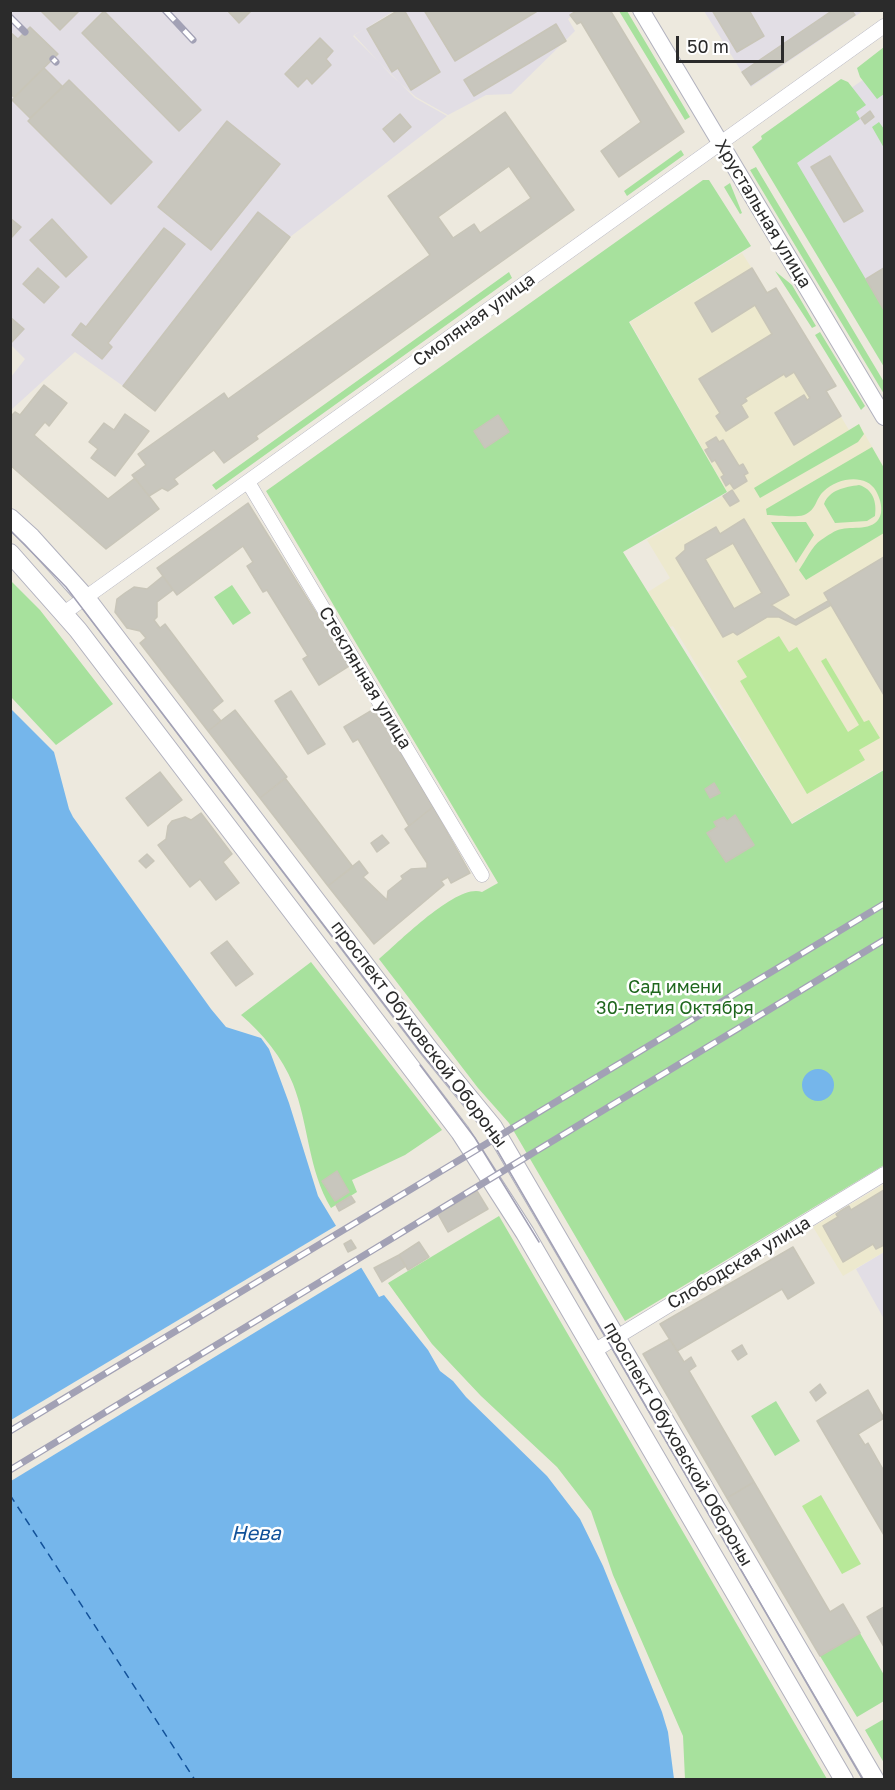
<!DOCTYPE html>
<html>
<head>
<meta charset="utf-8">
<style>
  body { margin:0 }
  #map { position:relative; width:895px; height:1790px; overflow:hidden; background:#ede9de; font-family:"Golos Text",sans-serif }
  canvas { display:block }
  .frame { position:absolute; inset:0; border:12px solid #2b2b2b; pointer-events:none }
  .scale { position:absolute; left:676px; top:36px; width:108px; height:27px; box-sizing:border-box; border:3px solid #2b2b2b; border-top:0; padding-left:8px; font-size:18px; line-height:21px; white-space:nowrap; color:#2b2b2b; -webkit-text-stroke:4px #fff; paint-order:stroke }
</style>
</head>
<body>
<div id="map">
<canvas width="895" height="1790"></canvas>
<div class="frame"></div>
<div class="scale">50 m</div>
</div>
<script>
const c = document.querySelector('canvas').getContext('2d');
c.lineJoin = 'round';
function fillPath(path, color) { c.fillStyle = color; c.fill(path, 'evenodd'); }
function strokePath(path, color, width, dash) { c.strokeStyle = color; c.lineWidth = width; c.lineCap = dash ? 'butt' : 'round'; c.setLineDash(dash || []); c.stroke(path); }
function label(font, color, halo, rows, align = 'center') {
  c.font = font + ' "Golos Text",sans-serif'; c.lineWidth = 5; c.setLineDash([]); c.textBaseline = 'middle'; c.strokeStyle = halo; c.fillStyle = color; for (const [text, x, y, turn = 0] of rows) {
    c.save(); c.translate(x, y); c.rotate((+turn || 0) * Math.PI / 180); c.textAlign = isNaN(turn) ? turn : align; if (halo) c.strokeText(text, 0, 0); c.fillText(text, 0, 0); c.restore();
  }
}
fillPath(new Path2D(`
  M 11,11 L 394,11 L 353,36 L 415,98 L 447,116 L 290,237 L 258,212 L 123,386 L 75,352 L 11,410 L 11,377 L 25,359 L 11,345 Z
  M 396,11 L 578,11 L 568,19 L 575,31 L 511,94 L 486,95 L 448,115 L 416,97 L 391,75 L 354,35 Z
  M 704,11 L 863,11 L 751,87 Z
  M 884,65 L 884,314 L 780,138 Z
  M 884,1252 L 884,1319 L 856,1269 Z`), '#e2dee5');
fillPath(new Path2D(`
  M 742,253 L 767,292 L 776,288 L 836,386 L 826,392 L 849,430 L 859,424 L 884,468 L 884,769 L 792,823 L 673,626 L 670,627 L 648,592 L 670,578 L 647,540 L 728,493 L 630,322 Z
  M 884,1184 L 884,1252 L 843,1276 L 813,1227 Z`), '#ede9ce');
fillPath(new Path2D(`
  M 619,11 L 627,11 L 690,117 L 685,120 Z
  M 884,47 L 884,94 L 877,99 L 860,77 L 857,68 Z
  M 841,79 L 848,82 L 866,105 L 856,112 L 860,119 L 797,163 L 884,310 L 884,367 L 752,147 L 762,139 L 761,136 Z
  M 879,122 L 884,129 L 884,148 L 872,127 Z
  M 681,150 L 684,155 L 627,196 L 624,191 Z
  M 756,167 L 884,382 L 884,394 L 750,170 Z
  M 703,180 L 709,180 L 751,246 L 629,322 L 727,492 L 623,552 L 792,824 L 884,770 L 884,1165 L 625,1321 L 509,1123 L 478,1088 L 379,959 C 399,942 458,882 482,892 L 498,883 L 266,491 Z
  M 730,183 L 742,213 L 740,214 L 724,187 Z
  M 775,271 L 792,285 L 816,326 L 812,328 Z
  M 509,272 L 512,278 L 216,490 L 212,485 Z
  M 820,332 L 865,406 L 861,410 L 815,335 Z
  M 859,424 L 864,434 L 858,442 L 760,498 L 754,488 Z
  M 872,447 L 884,468 L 884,533 L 806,580 L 799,570 C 806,560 812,546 821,540 C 827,536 835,530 842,529 C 855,526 877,532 881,513 C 882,506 880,498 876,491 C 866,473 837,478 824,491 C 815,499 817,510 804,515 C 794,518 777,515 767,515 L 766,509 Z
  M 859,485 C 873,489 877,502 875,516 L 867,521 L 835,523 L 824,504 C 829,490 845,487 859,485 Z
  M 771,522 L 806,522 L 814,535 L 796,563 Z
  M 10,580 L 40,610 L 113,704 L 56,745 L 11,697 Z
  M 232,585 L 251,613 L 233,625 L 214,597 Z
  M 311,962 L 442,1130 L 405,1155 L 352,1180 L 357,1192 L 331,1208 C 308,1170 309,1125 293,1084 C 282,1057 263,1034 241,1015 Z
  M 499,1216 L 827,1779 L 685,1779 L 683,1736 L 613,1575 L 591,1511 L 557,1467 L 481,1396 L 432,1344 L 388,1283 Z
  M 776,1401 L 800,1441 L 775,1456 L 751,1416 Z
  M 860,1633 L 884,1675 L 884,1701 L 857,1717 L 820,1656 Z
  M 884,1719 L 884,1763 L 865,1730 Z`), '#a7e19d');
fillPath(new Path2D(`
  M 779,636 L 789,652 L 797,647 L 848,732 L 859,725 L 821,661 L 826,658 L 864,722 L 869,720 L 880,738 L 859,750 L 865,760 L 807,794 L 740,681 L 747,677 L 737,661 Z
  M 821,1495 L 861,1564 L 842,1574 L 802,1506 Z`), '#b8e899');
fillPath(new Path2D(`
  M 10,708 L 54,752 L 69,809 L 73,817 L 211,1009 L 226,1027 L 261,1038 L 269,1049 L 289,1103 L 318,1196 L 379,1297 L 384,1295 L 428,1350 L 440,1371 L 453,1381 L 466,1397 L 547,1476 L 580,1519 L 603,1566 L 662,1712 L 668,1732 L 674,1779 L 11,1779 Z
  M802 1085a16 16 0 1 1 32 0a16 16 0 1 1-32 0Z`), '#75b6eb');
fillPath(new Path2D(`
  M 339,1224 L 364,1266 L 11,1481 L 11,1420 Z`), '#ede9de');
strokePath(new Path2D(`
  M 10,1495 L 195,1780`), '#125199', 1.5, [8, 6]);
const building = new Path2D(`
  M 40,10 L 80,10 L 60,30 Z
  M 227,10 L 252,10 L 239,23 Z
  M 399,10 L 404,10 L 440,72 L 411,90 L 398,68 L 392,72 L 367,29 Z
  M 424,10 L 539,10 L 455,61 Z
  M 578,10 L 610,10 L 684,132 L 619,177 L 601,151 L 641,122 L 581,22 L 577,24 L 570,15 Z
  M 712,10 L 749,10 L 764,36 L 737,52 Z
  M 833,10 L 851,10 L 855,15 L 751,85 L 742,72 Z
  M 104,11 L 201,110 L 179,131 L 82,33 Z
  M 556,24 L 566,41 L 474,96 L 464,80 Z
  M 30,27 L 58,54 L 14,97 L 10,94 L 10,32 L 18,39 Z
  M 320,38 L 333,51 L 326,59 L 331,65 L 312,84 L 307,78 L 298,87 L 285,74 Z
  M 44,68 L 63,87 L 30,118 L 12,100 Z
  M 69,80 L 152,162 L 111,204 L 28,121 Z
  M 870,111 L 874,117 L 865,124 L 861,118 Z
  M 505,112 L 574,210 L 256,436 L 258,439 L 224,463 L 214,450 L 174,479 L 178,484 L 168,491 L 162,488 L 149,496 L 132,475 L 146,465 L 138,454 L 224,393 L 228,399 L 430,255 L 388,196 ZM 509,166 L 531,198 L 480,233 L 474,224 L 453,238 L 438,217 Z
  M 400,114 L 411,127 L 394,142 L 383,129 Z
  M 227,121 L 280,164 L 211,250 L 158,207 Z
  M 830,156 L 863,211 L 844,222 L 811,167 Z
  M 258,212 L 290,237 L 155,411 L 123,386 Z
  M 10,218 L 21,227 L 12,237 L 10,236 Z
  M 52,219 L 87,257 L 66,277 L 30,240 Z
  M 164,228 L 185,244 L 108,343 L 112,347 L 102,359 L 72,335 L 81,323 L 86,327 Z
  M 38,268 L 59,287 L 44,303 L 23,284 Z
  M 752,268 L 767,293 L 776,288 L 836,386 L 826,391 L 841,416 L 794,445 L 775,413 L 804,395 L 807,400 L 810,398 L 794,372 L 786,377 L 784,374 L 745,398 L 747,401 L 741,405 L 748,417 L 726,431 L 716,416 L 720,413 L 699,379 L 772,334 L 755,305 L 712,332 L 695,303 Z
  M 884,268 L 884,310 L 866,279 Z
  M 10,317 L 24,329 L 10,344 Z
  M 44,385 L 67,403 L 49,426 L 45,422 L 34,435 L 108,499 L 135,478 L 159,509 L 106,549 L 10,465 L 10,417 L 15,412 L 20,415 Z
  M 125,414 L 149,431 L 115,476 L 91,458 L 98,449 L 89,442 L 104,423 L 114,430 Z
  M 498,415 L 509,432 L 485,448 L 474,431 Z
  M 716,437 L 719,442 L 723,440 L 739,466 L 743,464 L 748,473 L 744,475 L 747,481 L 734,489 L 730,483 L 726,486 L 721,477 L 724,475 L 715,460 L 712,462 L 705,450 L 709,448 L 706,443 Z
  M 732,490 L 739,501 L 730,506 L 723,496 Z
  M 248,503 L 349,666 L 319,685 L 303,659 L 308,656 L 267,590 L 263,592 L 247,566 L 253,562 L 243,546 L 177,595 L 157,568 Z
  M 744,519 L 789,595 L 771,605 L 795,620 L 828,601 L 831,605 L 796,625 L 779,617 L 767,617 L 737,635 L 733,632 L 723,637 L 676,558 L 685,550 L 685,545 L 716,527 L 720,534 ZM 733,543 L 762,593 L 734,609 L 705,559 Z
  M 884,557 L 884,695 L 824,593 Z
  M 163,576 L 173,590 L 157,602 L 157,617 L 154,620 L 160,628 L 165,624 L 223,701 L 212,710 L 221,721 L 208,731 L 140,643 L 146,638 L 140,631 L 127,628 L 115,612 L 117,599 L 125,593 L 134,587 L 147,589 Z
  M 291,691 L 325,744 L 308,754 L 275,701 Z
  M 374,709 L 433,807 L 409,826 L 358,739 L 353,742 L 344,727 Z
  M 235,710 L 287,777 L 260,798 L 208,731 Z
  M 160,772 L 182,800 L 148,826 L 126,798 Z
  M 285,778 L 353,867 L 328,886 L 260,798 Z
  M 714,783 L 720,793 L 710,798 L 705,789 Z
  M 433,807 L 470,873 L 451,883 L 448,877 L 441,881 L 444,885 L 374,944 L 328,886 L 359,861 L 368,873 L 363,877 L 387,900 L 388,891 L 403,879 L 401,876 L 411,869 L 427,868 L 427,863 L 405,829 Z
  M 201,813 L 232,854 L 223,862 L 239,883 L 216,900 L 200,879 L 190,887 L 158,845 L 166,839 L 168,826 L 172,821 L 185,817 L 191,820 Z
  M 735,815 L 754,845 L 726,862 L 707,833 L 717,827 L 714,822 L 724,817 L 727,821 Z
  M 382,835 L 389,843 L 377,852 L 371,843 Z
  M 147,854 L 154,861 L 146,868 L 139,861 Z
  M 227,941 L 253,974 L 236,986 L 211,953 Z
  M 337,1171 L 349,1192 L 335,1201 L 322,1181 Z
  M 884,1190 L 884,1245 L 876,1249 L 873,1244 L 843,1262 L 823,1226 L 838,1217 L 836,1214 L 842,1210 L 849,1206 L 851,1210 Z
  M 477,1191 L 488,1209 L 448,1232 L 438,1214 Z
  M 351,1196 L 355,1202 L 339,1211 L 336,1205 Z
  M 351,1240 L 356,1248 L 348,1252 L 344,1244 Z
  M 419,1242 L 429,1257 L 408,1270 L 399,1255 Z
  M 793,1247 L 814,1283 L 788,1299 L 782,1289 L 677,1351 L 660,1324 Z
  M 399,1255 L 406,1266 L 382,1282 L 374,1268 Z
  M 670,1339 L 684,1362 L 691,1357 L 696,1366 L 689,1371 L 754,1482 L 727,1498 L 643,1354 Z
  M 742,1345 L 747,1354 L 738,1360 L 732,1351 Z
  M 820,1384 L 826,1393 L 816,1401 L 810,1392 Z
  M 868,1390 L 884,1418 L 858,1434 L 865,1445 L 868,1443 L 884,1471 L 884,1535 L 817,1421 Z
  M 754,1482 L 830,1612 L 843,1604 L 860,1633 L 820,1656 L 727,1498 Z
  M 884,1607 L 884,1647 L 867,1617 Z`);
fillPath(building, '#c8c6bd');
strokePath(building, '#c8c5b8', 1.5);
const minor = new Path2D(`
  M 248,482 L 482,875
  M 64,613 L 884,26
  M 594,1351 L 884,1174`);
const tertiary = new Path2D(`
  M 641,10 L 884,417`);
const secondary = new Path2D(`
  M 10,518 L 31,537 L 86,598 L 429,1049 L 493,1127 L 875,1780
  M 10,553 L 78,630 L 460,1132 L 525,1233 L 844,1780`);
strokePath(minor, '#b1b1be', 15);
strokePath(tertiary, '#b1b1be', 18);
strokePath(secondary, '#b1b1be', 20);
strokePath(minor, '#fff', 14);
strokePath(tertiary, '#fff', 16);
strokePath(secondary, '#fff', 18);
strokePath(new Path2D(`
  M 10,530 L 66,587 L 422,1054 L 486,1131 L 863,1780
  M 420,1065 L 475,1138 L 539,1242`), '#a2a1b5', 1.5);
const rail = new Path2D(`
  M 165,10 L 193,40
  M 10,17 L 25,32
  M 53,59 L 56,62
  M 10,1431 L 884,904
  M 10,1470 L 884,940`);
strokePath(rail, '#a2a1b5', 7);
strokePath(rail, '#fff', 4.5, [14]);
label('18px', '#2b2b2b', '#fff', [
  ["Хрустальная улица",763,214,59],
  ["Смоляная улица",474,320,-36],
  ["Стеклянная улица",365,678,59],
  ["проспект Обуховской Обороны",419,1034,53],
  ["Слободская улица",739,1263,-31],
  ["проспект Обуховской Обороны",678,1444,60]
]);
label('18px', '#1f671d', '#fff', [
  ["Сад имени",675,987],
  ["30-летия Октября",675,1008]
]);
label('italic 20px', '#125199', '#fff', [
  ["Нева",256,1534]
]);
</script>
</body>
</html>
